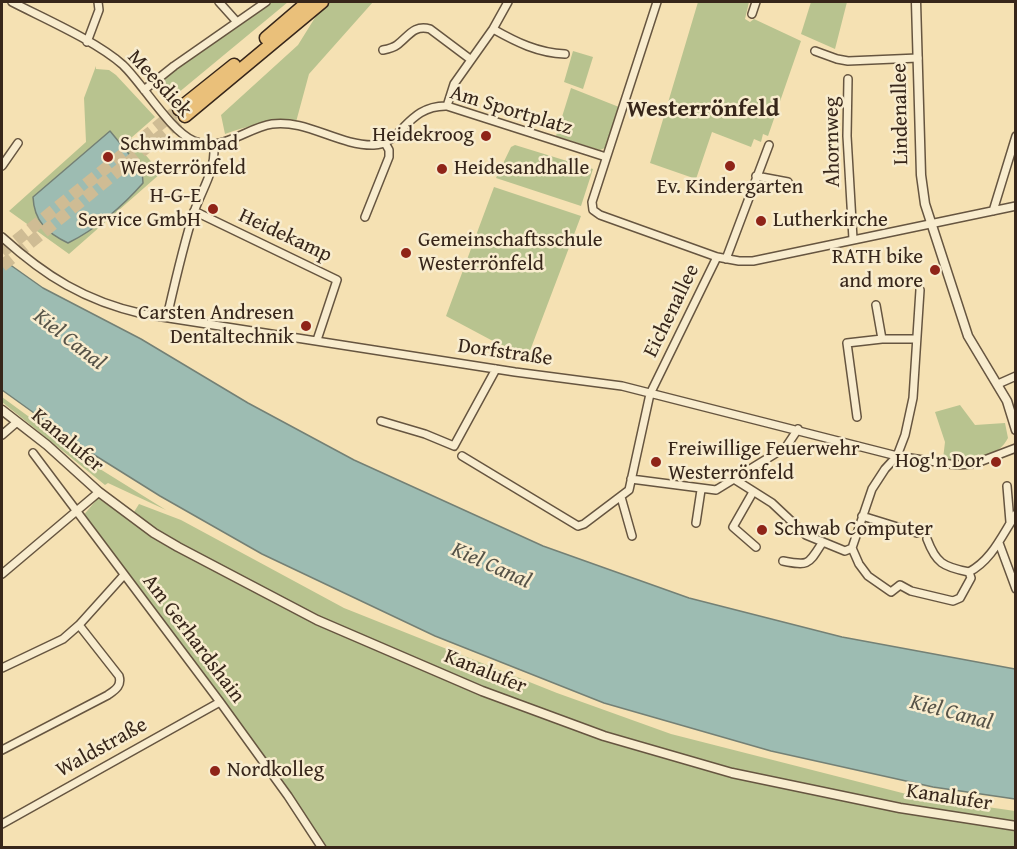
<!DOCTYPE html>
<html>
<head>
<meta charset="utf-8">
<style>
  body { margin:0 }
  #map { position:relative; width:1017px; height:849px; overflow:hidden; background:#f5e1b3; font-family:"Gentium Book Plus",serif }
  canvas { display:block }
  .frame { position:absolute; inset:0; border:3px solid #37261a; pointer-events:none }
</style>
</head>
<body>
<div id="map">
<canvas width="1017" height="849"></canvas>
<div class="frame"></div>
</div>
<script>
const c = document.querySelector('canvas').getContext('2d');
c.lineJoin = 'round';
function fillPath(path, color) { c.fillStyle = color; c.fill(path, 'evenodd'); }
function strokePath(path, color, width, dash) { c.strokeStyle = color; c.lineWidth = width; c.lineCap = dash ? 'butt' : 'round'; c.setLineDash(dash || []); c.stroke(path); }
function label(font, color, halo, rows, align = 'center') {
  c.font = font + ' "Gentium Book Plus",serif'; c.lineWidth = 5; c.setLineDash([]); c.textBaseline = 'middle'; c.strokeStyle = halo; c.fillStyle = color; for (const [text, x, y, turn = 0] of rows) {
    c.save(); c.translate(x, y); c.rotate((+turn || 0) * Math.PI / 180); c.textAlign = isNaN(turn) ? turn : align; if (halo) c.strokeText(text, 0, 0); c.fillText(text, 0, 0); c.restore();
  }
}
fillPath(new Path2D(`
  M 271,2 L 288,2 L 178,93 L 170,96 L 161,80 Z
  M 329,2 L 373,2 L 309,74 L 296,122 C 269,121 251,125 225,134 L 221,115 L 298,45 L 321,8 Z
  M 698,2 L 749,2 L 745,19 L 750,22 L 754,19 L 801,41 L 768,136 L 763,134 L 761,142 L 754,139 L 751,147 L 712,132 L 696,179 L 650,163 Z
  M 811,2 L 847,2 L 835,49 L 801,34 Z
  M 573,51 L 593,57 L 583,89 L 564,82 Z
  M 96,66 L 96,69 L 109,70 L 116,75 L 155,117 L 131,138 L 161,173 L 69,254 L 9,211 L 86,142 L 84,98 Z
  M 571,88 L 619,107 L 605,148 L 600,150 L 556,136 Z
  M 515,145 L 593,169 L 581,206 L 496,178 L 511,147 Z
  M 494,187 L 581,216 L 528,356 L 491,340 L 446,316 Z
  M 2,397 L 47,430 L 71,451 L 166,510 L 108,483 L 105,485 L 2,402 Z
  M 960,405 L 975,425 L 1005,423 L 1008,438 C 996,461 965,463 943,459 L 945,442 L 935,412 Z
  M 98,498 L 129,520 L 139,504 L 181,520 L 344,608 L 557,693 L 671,734 L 918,797 L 1015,811 L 1015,847 L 327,847 L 258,747 L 82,517 Z`), '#b8c38f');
const water = new Path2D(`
  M 110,131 L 142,170 L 143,183 C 123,206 95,230 68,243 C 47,233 34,221 33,197 Z
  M 2,259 L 43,288 L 141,339 L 248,403 L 354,460 L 543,546 L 689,598 L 842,637 L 1015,669 L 1015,799 L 933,787 L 771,751 L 604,703 L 435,636 L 262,554 L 160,496 L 80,446 L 2,390 Z`);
fillPath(water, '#9dbcb2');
strokePath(water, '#748075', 1.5);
strokePath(new Path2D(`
  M 2,252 L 179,109
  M 2,266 L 185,116`), '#cfbc94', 12, [12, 6]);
const minor = new Path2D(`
  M 12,2 C 45,19 96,41 123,65 C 143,84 170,131 194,141 C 221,153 246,128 272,124 C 306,119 339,146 374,145 C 401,145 407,105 447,106 L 606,157
  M 219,2 L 237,22
  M 657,2 L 592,202 L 593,210 L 600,215 L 717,257 L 739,261 L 753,261 L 1016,206
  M 752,14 L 756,2
  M 493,29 C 516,42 538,53 565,54
  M 87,42 L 99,10 L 98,2
  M 383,50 C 388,49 393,48 397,45 C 408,37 414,24 430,29 L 470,59
  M 815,51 L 837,59 L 848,61 L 918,58
  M 848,79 L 847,136 L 853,239
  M 144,90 L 174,66 L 266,2
  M 447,106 L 454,84 L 493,29 L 508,2
  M 2,166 L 18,143
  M 756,176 L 788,182
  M 194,211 L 337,280 L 317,340
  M 993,211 L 1016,136
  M 365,217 L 389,157 L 389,150 L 385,143
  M 2,237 C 45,276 85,301 143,314 L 515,372 L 622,386 L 897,456 L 956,465 L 974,464 L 1016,448
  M 726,259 L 769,145
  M 920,290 L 913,398 L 905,435 L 897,456 L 885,469 L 872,489 L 852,548 L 859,564 L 868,576 L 891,592 L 900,585 L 911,591 L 953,601 L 960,598 L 971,578 L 969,572
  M 876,305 L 882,339
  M 167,317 C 175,282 183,246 194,212 C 202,189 216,170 214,145
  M 998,384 L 1016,376
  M 857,417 L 847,343 L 882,339 L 916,339
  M 381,421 L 425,434 L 454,446 L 496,369
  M 2,435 L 17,422
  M 33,453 L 220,702 L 288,796 L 322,848
  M 462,456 L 578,526 L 584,524 L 629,490 L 650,394 L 717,257
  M 631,479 L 716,490 L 786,447 L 798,429
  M 734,479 L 772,503 L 806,535 L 845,551 L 852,548
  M 1007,486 L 1010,522
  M 753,492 L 733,527 L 756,547
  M 621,497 L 632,536
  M 862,516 L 917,533
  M 696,523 L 701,490
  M 927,539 C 936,563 943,567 969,572 C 992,560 1002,535 1016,514
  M 999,543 L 1016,589
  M 783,561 C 809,566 808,565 822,543
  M 2,574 L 99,492
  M 2,668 L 63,639 L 79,625 L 124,575
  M 2,750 L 108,695 C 115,690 122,686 119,676 L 79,625
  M 2,824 L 220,702`);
const tertiary = new Path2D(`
  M 916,2 L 921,175 L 925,204 L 968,336 L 1007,401 L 1016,430
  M 2,410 L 47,445 L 99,492 L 154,533 L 178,547 L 317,620 L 482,691 L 604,736 L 732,773 L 900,808 L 1016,826`);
const trunk = new Path2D(`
  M 266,38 L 308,2
  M 179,109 L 234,65
  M 185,116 L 322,2`);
strokePath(minor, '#665540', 10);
strokePath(tertiary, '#665540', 11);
strokePath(trunk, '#37261a', 15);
strokePath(minor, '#f8ecce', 7);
strokePath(tertiary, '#f8ecce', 8);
strokePath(trunk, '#eac07a', 12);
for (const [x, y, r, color] of [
  [486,136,6,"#8f2418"],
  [108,157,6,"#8f2418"],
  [730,166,6,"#8f2418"],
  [442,169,6,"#8f2418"],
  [213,209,6,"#8f2418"],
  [761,221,6,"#8f2418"],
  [406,253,6,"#8f2418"],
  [935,270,6,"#8f2418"],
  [306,326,6,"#8f2418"],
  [656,462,6,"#8f2418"],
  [996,462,6,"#8f2418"],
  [762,530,6,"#8f2418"],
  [215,771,6,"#8f2418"]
]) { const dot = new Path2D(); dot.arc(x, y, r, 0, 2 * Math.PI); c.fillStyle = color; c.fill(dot); strokePath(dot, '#f8ecce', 2); }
label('21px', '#37261a', '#f8ecce', [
  ["Meesdiek",159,84,47],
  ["Am Sportplatz",511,111,17],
  ["Lindenallee",901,114,-91],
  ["Ahornweg",833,142,-91],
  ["Heidekamp",285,236,25],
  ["Eichenallee",672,311,-64],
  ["Dorfstraße",505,353,8],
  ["Kanalufer",67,441,40],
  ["Am Gerhardshain",193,639,53],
  ["Kanalufer",485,672,22],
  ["Waldstraße",102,748,-29],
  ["Kanalufer",949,798,9]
]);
label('21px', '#37261a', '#f8ecce', [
  ["Heidekroog",474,136,"right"],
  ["Schwimmbad",120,145],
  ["Westerrönfeld",120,169],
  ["Heidesandhalle",454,169],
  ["Ev. Kindergarten",730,188,"center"],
  ["H-G-E",201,197,"right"],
  ["Service GmbH",201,221,"right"],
  ["Lutherkirche",773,221],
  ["Gemeinschaftsschule",418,241],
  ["Westerrönfeld",418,265],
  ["RATH bike",923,258,"right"],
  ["and more",923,282,"right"],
  ["Carsten Andresen",294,314,"right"],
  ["Dentaltechnik",294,338,"right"],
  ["Freiwillige Feuerwehr",668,450],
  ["Westerrönfeld",668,474],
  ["Hog'n Dor",984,462,"right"],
  ["Schwab Computer",774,530],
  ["Nordkolleg",227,771]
], 'left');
label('italic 22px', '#565348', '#f8ecce', [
  ["Kiel Canal",69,340,38],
  ["Kiel Canal",491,566,24],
  ["Kiel Canal",951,713,15]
]);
label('bold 24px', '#37261a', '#f8ecce', [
  ["Westerrönfeld",703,110]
]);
</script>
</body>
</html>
